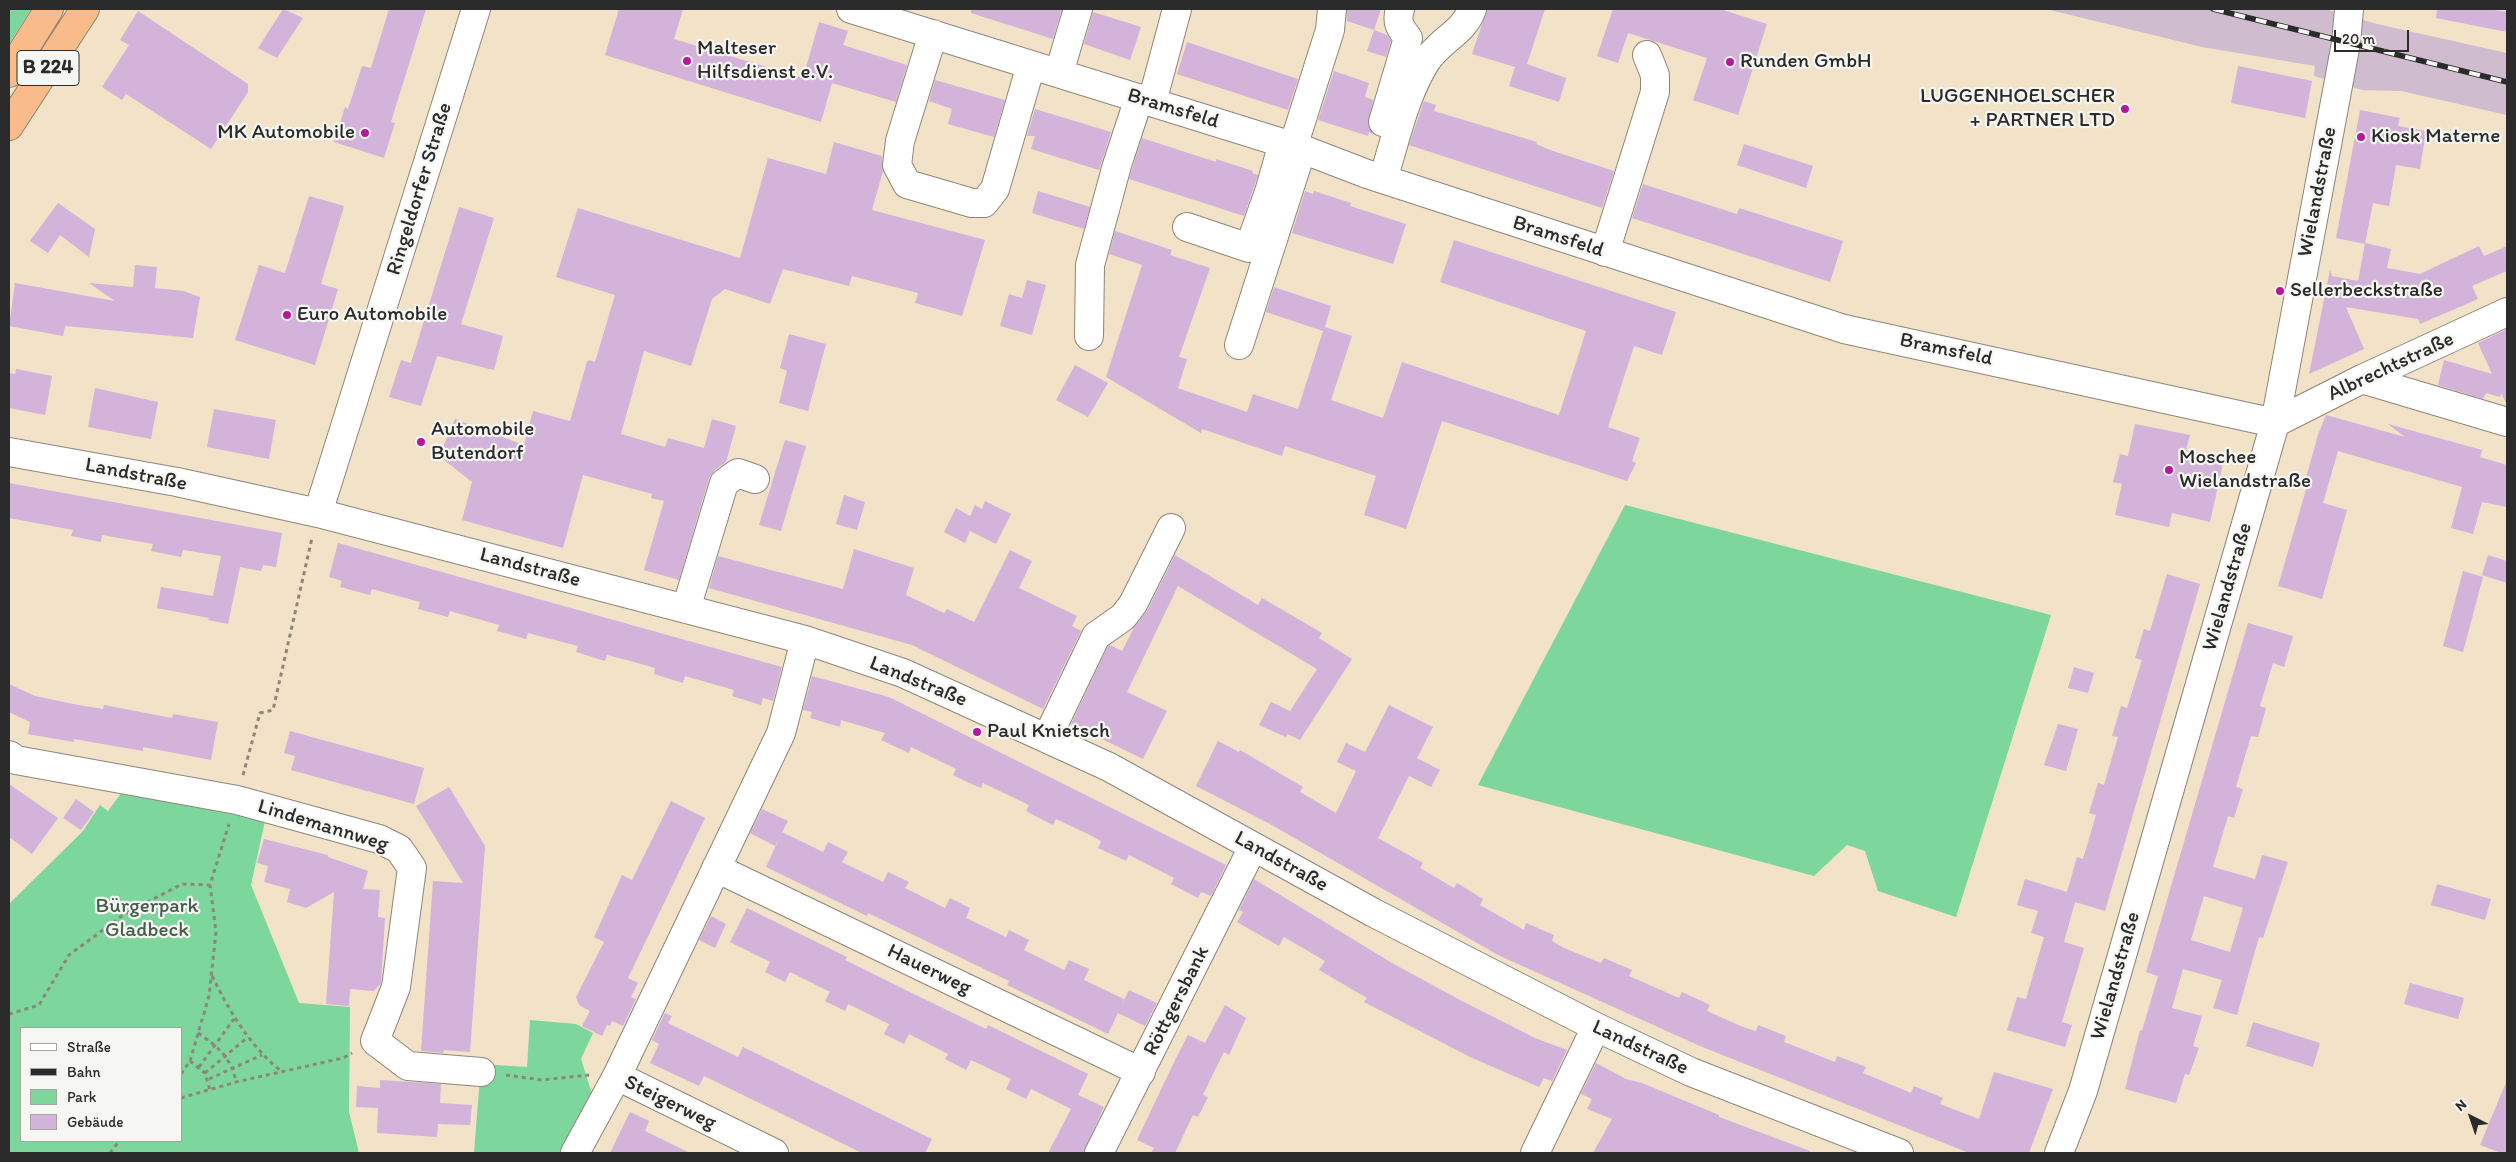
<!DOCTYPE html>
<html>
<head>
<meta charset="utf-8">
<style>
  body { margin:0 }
  #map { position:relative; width:2516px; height:1162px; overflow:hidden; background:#f1e2c8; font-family:Itim,sans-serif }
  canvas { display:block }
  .frame { position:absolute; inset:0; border:10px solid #2b2b2b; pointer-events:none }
  .legend { position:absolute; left:20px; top:1027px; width:162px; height:115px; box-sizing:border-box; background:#f6f6f2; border:1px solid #a5a5a2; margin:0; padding:6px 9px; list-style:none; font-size:15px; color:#2b2b2b }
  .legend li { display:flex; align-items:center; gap:10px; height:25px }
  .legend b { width:25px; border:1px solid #a5a5a2 }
  .north { position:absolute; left:2446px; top:1092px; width:50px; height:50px; -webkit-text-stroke:4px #f6f6f2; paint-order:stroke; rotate:319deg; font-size:14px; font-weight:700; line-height:20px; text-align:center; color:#2b2b2b }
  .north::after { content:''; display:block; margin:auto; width:18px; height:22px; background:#2b2b2b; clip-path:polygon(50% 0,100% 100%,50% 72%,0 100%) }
  .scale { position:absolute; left:2334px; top:30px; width:75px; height:22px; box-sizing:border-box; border:2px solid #2b2b2b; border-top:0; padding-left:6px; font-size:15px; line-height:18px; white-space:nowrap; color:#2b2b2b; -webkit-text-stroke:4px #f6f6f2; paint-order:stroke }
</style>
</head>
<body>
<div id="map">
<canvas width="2516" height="1162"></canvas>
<div class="frame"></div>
<ul class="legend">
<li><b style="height:6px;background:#fff"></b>Straße</li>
<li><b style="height:6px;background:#2b2b2b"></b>Bahn</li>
<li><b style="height:14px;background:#7dd69b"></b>Park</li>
<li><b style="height:14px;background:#d3b3da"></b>Gebäude</li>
</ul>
<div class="north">N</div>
<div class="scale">20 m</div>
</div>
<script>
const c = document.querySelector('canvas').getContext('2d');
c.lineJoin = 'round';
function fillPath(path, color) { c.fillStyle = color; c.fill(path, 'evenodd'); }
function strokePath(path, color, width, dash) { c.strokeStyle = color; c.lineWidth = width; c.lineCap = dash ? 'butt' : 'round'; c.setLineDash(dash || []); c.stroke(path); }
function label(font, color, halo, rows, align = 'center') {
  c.font = font + ' Itim,sans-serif'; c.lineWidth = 4.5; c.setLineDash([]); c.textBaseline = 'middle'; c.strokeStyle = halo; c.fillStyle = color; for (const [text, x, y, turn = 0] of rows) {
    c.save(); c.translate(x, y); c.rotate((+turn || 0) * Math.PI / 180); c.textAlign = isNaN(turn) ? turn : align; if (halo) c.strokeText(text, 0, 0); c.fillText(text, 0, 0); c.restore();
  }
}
fillPath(new Path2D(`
  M 2046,9 L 2325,9 L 2377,24 L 2507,53 L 2507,115 L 2401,91 L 2362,90 L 2314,76 L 2315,66 L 2202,47 Z`), '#cfbdcf');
fillPath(new Path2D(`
  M 9,9 L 31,9 L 9,44 Z
  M 1625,505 L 2051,615 L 1956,917 L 1878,891 L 1865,851 L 1847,845 L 1814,876 L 1478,785 Z
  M 122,792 L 265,821 L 251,885 L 299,1003 L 350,1007 L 349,1112 L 359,1153 L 9,1153 L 9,904 L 83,831 L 100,805 L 108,811 ZM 21,1028 L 181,1028 L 181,1141 L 21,1141 Z
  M 530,1020 L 576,1024 L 593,1033 L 581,1059 L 592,1094 L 564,1153 L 474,1153 L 481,1064 L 527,1067 Z`), '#7dd69b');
fillPath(new Path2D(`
  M 283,9 L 303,18 L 277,58 L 258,48 Z
  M 389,9 L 426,9 L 391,122 L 395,123 L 384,158 L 334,142 L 345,107 L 348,109 L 362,66 L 371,68 Z
  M 619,9 L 683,9 L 674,39 L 803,78 L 819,22 L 848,31 L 843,45 L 907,65 L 896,102 L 832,83 L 821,122 L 605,55 Z
  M 971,9 L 1062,9 L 1053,39 L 971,13 Z
  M 1347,9 L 1381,9 L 1374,30 L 1347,21 Z
  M 1487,9 L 1545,9 L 1527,64 L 1566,78 L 1559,102 L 1509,86 L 1515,67 L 1472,54 Z
  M 1613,9 L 1720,9 L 1767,24 L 1738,115 L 1693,100 L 1707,58 L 1628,33 L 1618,63 L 1597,56 Z
  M 2437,9 L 2487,9 L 2507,12 L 2507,32 L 2436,18 Z
  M 138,11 L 248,84 L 248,92 L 211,149 L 126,94 L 122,100 L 102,87 L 129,45 L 120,40 Z
  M 1093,12 L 1141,27 L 1130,60 L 1084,44 Z
  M 1374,30 L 1387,35 L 1391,41 L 1386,57 L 1367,51 Z
  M 1187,42 L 1298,79 L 1288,110 L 1177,74 Z
  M 2238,66 L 2312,81 L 2305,118 L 2231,103 Z
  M 1334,71 L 1369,83 L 1365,97 L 1373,100 L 1368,125 L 1373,134 L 1369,132 L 1368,136 L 1318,120 Z
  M 935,80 L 1005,100 L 994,137 L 948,124 L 952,109 L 929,101 Z
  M 1424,101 L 1436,105 L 1434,111 L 1537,142 L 1536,144 L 1550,150 L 1614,171 L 1602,208 L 1409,145 Z
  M 1035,109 L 1111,132 L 1099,170 L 1031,149 L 1035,136 L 1027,136 Z
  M 2360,110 L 2400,118 L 2398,126 L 2426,131 L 2420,169 L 2396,165 L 2389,206 L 2373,203 L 2365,244 L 2336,238 Z
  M 1142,138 L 1216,162 L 1216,159 L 1253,171 L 1252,173 L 1258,175 L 1244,216 L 1129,179 Z
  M 834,142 L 882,156 L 883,171 L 872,210 L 985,240 L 962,316 L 915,303 L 918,293 L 852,276 L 849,286 L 783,269 L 770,304 L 725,289 L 712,299 L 691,366 L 644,351 L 621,434 L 665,447 L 668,438 L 704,448 L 712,419 L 736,426 L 726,462 L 715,470 L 709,478 L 679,580 L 644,570 L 664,501 L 651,498 L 652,494 L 583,475 L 563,548 L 462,520 L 472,482 L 439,456 L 455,419 L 524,445 L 533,411 L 570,421 L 587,362 L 589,360 L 595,362 L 615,295 L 556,277 L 578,208 L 740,258 L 768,158 L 826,174 Z
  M 1744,144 L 1813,166 L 1806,188 L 1737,165 Z
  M 1643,184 L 1737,214 L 1739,208 L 1843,241 L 1830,282 L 1632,218 Z
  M 1038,191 L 1090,207 L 1084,229 L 1032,213 Z
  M 1305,191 L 1313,194 L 1314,191 L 1351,203 L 1350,206 L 1406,224 L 1393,264 L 1292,233 Z
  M 309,196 L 344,206 L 321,284 L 338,289 L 315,365 L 235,340 L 259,265 L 285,273 Z
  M 58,203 L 95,229 L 89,257 L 60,235 L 48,253 L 30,241 Z
  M 459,207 L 494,218 L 461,324 L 503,336 L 494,370 L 437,356 L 421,406 L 389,397 L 401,360 L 411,363 Z
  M 1115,231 L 1172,250 L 1170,255 L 1210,268 L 1179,357 L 1187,359 L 1178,388 L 1247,412 L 1253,394 L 1298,409 L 1323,331 L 1266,312 L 1274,287 L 1331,306 L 1325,327 L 1352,336 L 1331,400 L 1383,418 L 1402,362 L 1559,415 L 1586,331 L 1440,282 L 1454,240 L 1676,312 L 1662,355 L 1634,346 L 1608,427 L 1640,438 L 1632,461 L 1636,463 L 1627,481 L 1442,421 L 1406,529 L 1364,515 L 1376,476 L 1285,446 L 1282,456 L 1202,429 L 1201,433 L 1106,377 L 1142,265 L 1109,254 Z
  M 2365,243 L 2391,249 L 2387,268 L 2420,274 L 2479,246 L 2484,256 L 2507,246 L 2507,271 L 2472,286 L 2478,299 L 2420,324 L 2418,319 L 2346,307 L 2364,349 L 2309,374 L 2330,270 L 2332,276 L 2358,281 Z
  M 135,265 L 157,267 L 155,288 L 184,291 L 200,297 L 193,338 L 65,326 L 63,336 L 9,326 L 15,283 L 115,301 L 89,283 L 133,287 Z
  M 1027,280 L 1046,285 L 1032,335 L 1000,326 L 1009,294 L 1022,298 Z
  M 2507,329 L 2507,405 L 2501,393 L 2500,397 L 2486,393 L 2483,399 L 2438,385 L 2444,360 L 2492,374 L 2478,343 Z
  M 789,334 L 826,344 L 808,411 L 779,403 L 787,371 L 780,368 Z
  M 1075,365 L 1108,383 L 1088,417 L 1056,400 Z
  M 16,369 L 52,376 L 45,415 L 9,408 L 9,373 L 15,374 Z
  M 95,388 L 158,402 L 151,439 L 88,427 Z
  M 214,409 L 276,420 L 269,459 L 207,447 Z
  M 2326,415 L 2405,437 L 2388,424 L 2482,450 L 2480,457 L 2507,465 L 2507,507 L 2482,502 L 2473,534 L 2451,528 L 2462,487 L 2338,451 L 2323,503 L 2347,510 L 2322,599 L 2278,586 L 2307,486 L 2304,485 L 2318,435 Z
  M 2135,424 L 2190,435 L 2186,450 L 2224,459 L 2210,522 L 2172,513 L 2169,527 L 2115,515 L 2122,484 L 2113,482 L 2120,454 L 2128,456 Z
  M 785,440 L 806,446 L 781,531 L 759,525 Z
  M 9,483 L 282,533 L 276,567 L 263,565 L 261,571 L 240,567 L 228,624 L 208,620 L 209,618 L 157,608 L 161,587 L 213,596 L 221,556 L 183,550 L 181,557 L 151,551 L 153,544 L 102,535 L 101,542 L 71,536 L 73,530 L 9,518 Z
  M 844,495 L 865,502 L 857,530 L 836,524 Z
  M 985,501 L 1011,514 L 996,544 L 970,531 L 965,543 L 944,532 L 956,508 L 970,516 L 975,505 L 982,509 Z
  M 338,543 L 782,667 L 773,701 L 763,698 L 761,705 L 732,696 L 734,690 L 685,676 L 683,683 L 654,674 L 655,668 L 627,660 L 607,655 L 605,661 L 576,652 L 578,646 L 528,633 L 526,639 L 512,635 L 497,631 L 499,625 L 450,611 L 448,617 L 418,609 L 420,602 L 372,589 L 370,595 L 340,587 L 342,581 L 329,577 Z
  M 854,549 L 914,568 L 906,595 L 944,613 L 947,609 L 974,622 L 1010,550 L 1032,561 L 1019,588 L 1077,616 L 1072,626 L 1081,631 L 1043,709 L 912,645 L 709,588 L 718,556 L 843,589 Z
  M 1175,555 L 1258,605 L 1262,598 L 1322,633 L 1319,638 L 1352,659 L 1300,740 L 1287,734 L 1286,737 L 1259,725 L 1271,702 L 1290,711 L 1317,669 L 1178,586 L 1127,692 L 1167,711 L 1143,759 L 1071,724 L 1108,646 L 1110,645 L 1122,651 L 1134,628 L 1147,611 Z
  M 2488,555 L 2507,561 L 2507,583 L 2482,575 Z
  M 2463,571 L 2483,577 L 2463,652 L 2443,646 Z
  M 2167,574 L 2200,584 L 2105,911 L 2075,902 L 2064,942 L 2084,948 L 2062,1022 L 2072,1025 L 2065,1047 L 2007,1030 L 2017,997 L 2026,999 L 2044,937 L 2031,933 L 2038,911 L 2017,905 L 2025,879 L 2067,892 L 2077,857 L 2083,859 L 2096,815 L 2089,813 L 2098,783 L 2104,785 L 2118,737 L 2112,736 L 2121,706 L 2127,708 L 2142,660 L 2135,658 L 2144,629 L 2150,631 Z
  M 2248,623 L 2293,636 L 2284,667 L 2273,663 L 2260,706 L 2266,708 L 2258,737 L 2251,736 L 2236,787 L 2243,789 L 2234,818 L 2228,816 L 2213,867 L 2255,879 L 2262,855 L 2288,862 L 2263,938 L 2259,937 L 2237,1015 L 2213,1008 L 2222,980 L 2183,969 L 2172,1008 L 2202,1016 L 2193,1046 L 2199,1048 L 2189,1075 L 2185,1074 L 2176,1103 L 2125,1089 L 2140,1030 L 2142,1031 L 2158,976 L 2146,972 ZM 2204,896 L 2243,908 L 2230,952 L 2191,940 Z
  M 2074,667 L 2094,673 L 2088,693 L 2068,688 Z
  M 812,676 L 889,697 L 1226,865 L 1211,896 L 1201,892 L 1198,898 L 1171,884 L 1174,878 L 1129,855 L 1126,861 L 1098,848 L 1101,841 L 1090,835 L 1056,819 L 1053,825 L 1039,818 L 1026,811 L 1029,805 L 983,783 L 981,788 L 967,782 L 953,775 L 956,769 L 911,747 L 909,753 L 881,740 L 885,733 L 841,720 L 840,727 L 810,718 L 812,712 L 803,710 Z
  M 9,684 L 35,696 L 78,705 L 103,709 L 104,705 L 172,718 L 173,714 L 218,722 L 211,760 L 143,747 L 143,751 L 74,739 L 74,742 L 28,734 L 30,722 L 9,712 Z
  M 1389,705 L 1433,727 L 1417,758 L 1440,770 L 1431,787 L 1409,776 L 1378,838 L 1423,863 L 1420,868 L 1454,888 L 1457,883 L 1483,899 L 1480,905 L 1524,930 L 1526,923 L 1554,935 L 1552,941 L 1564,948 L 1601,963 L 1604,958 L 1632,970 L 1629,976 L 1679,998 L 1682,992 L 1710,1005 L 1707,1011 L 1743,1027 L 1756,1031 L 1758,1025 L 1786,1036 L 1784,1042 L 1835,1062 L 1837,1056 L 1866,1067 L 1863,1073 L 1911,1093 L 1914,1086 L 1943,1098 L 1940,1104 L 1979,1119 L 1994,1072 L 2053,1089 L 2029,1153 L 1969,1153 L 1700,1046 L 1498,955 L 1270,824 L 1196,786 L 1218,741 L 1239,752 L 1240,750 L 1303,787 L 1300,792 L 1336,813 L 1356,771 L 1337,762 L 1346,743 L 1365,752 Z
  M 2058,724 L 2078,729 L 2066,771 L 2044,765 Z
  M 290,731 L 424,768 L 414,804 L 291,770 L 295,756 L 284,753 Z
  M 9,784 L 58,818 L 32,854 L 9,837 Z
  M 449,787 L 485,846 L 470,1052 L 444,1050 L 443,1053 L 421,1051 L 433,881 L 463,883 L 416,806 Z
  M 76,799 L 94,812 L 81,830 L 63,818 Z
  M 671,801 L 705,818 L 628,978 L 638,983 L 631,997 L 636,999 L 623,1026 L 612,1021 L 610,1026 L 607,1025 L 602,1036 L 582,1026 L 590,1011 L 579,1005 L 576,997 L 604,942 L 594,937 L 622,875 L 632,880 Z
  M 762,809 L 788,821 L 775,846 L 750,833 Z
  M 782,832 L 823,852 L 828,842 L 848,852 L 842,862 L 883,882 L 888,872 L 909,882 L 905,888 L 945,908 L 950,898 L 970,908 L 966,918 L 1006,937 L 1009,930 L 1029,940 L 1024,950 L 1064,970 L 1069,960 L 1089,969 L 1084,980 L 1124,999 L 1122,1004 L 1129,990 L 1157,1003 L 1145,1026 L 1118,1013 L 1108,1034 L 1007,985 L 1009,981 L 868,913 L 867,916 L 766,867 Z
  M 264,839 L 328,855 L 328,857 L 368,871 L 363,889 L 380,890 L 378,917 L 385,918 L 381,983 L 374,991 L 350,989 L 349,1006 L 326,1004 L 334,892 L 306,908 L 287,902 L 290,889 L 264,882 L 268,866 L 257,863 Z
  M 1254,879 L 1392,963 L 1460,1000 L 1535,1038 L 1567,1050 L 1552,1081 L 1544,1078 L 1539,1087 L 1470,1057 L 1364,1002 L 1367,998 L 1319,970 L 1325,961 L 1284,937 L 1279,946 L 1237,922 L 1243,912 L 1239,910 Z
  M 2437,884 L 2491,899 L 2485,920 L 2431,905 Z
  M 747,908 L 847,957 L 845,960 L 922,998 L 986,1029 L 988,1025 L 1088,1074 L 1078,1095 L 1104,1107 L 1083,1153 L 1048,1153 L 1071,1109 L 1031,1089 L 1026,1099 L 1006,1089 L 1011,1079 L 971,1060 L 966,1070 L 945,1059 L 948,1054 L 909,1034 L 904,1044 L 884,1034 L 889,1024 L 848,1004 L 845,1011 L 825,1001 L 830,992 L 790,972 L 785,982 L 765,972 L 770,962 L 730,942 Z
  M 711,916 L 726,924 L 715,948 L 699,940 Z
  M 2410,983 L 2464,998 L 2458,1019 L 2404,1004 Z
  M 1225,1005 L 1246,1018 L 1229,1055 L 1224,1052 L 1213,1074 L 1203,1095 L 1208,1097 L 1198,1117 L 1193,1115 L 1175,1153 L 1151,1153 L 1154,1148 L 1137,1140 L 1177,1056 L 1188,1035 L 1205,1043 Z
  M 665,1013 L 672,1016 L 668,1023 L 738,1057 L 743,1047 L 932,1139 L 925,1153 L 862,1153 L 704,1076 L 699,1086 L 650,1063 L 659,1044 L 652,1040 Z
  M 2253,1022 L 2320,1043 L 2313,1067 L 2246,1046 Z
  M 1596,1063 L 1626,1079 L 1642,1083 L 1719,1115 L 1719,1117 L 1810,1151 L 1810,1153 L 1593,1153 L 1612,1119 L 1587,1109 L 1592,1099 L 1581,1094 Z
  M 380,1080 L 441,1084 L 440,1103 L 472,1105 L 470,1125 L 438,1124 L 437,1137 L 377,1133 L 378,1108 L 356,1107 L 357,1086 L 380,1088 Z
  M 2507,1080 L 2507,1153 L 2501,1153 L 2480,1145 Z
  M 630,1112 L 649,1121 L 645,1131 L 690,1153 L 610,1153 Z`), '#d3b3da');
const minor = new Path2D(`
  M 851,9 L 1302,149 L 1367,174 L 1844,329 L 2275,423
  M 933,34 L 900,141 L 897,165 L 907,184 L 972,203 L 984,203 L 995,189 L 1031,65
  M 1059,73 L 1078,9
  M 1152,102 L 1177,9
  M 1383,122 L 1408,38 C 1400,28 1396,22 1400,9
  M 1293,147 L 1330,30 L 1332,9
  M 1383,179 C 1395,142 1404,97 1425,63 C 1439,40 1464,33 1472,9
  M 1187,227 L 1249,248 L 1269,192 L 1283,143
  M 1605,252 L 1655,92 L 1655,75 L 1647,55
  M 1089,336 L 1090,265 L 1117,165 L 1139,98
  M 1239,345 L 1302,149
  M 2362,379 L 2507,422
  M 2275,423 L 2362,379 L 2507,312
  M 9,452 L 177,482 L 318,513 L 805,640 L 903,673 L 1109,767 L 1374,913 L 1596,1027 L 1691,1072 L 1899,1153
  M 318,513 L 476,9
  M 686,609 L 724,483 L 738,473 L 755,479
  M 1047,738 L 1096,636 L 1123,617 L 1133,604 L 1171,528
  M 9,755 L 16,760 L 237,800 L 379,839 L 399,849 L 412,868 L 396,987 L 375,1041 L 408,1066 L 481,1072
  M 716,868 L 1141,1072
  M 617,1076 L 774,1153
  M 575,1153 L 617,1076 L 781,733 L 805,640
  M 1099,1153 L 1253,847
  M 1535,1153 L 1596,1027
  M 2059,1153 L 2083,1091 L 2275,423 L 2346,43 L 2349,9`);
const highway = new Path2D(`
  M 9,73 L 49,9
  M 9,126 L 85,9`);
strokePath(minor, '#8e867a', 30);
strokePath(highway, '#8e867a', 30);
strokePath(new Path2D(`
  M 243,775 L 260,713 L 273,710 L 312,538
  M 212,976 C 230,1012 249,1045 281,1071
  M 9,1014 L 39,1005 L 69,955 L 123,915 L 182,884 L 210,885
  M 198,1033 C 217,1046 232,1058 236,1082
  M 190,1061 L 205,1073 L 210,1090
  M 199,1067 L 234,1019
  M 205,1073 L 248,1037
  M 181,1074 L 190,1061 L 209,996 L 216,932 L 210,885 L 229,824
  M 506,1075 L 542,1080 L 589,1075
  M 209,1079 L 262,1055
  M 181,1098 L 236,1082 L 343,1058 L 352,1053
  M 110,1153 L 119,1141`), '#8e867a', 3, [4, 4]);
strokePath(minor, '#fff', 28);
strokePath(highway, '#fabb8b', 28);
const rail = new Path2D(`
  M 2213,9 L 2507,82`);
strokePath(rail, '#2b2b2b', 5.5);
strokePath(rail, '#f6f6f2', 4, [11]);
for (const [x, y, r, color] of [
  [687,61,5,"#b5179e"],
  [1730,62,5,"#b5179e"],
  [2125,109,5,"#b5179e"],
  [365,133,5,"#b5179e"],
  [2361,137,5,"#b5179e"],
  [2280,291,5,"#b5179e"],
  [287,315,5,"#b5179e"],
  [421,442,5,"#b5179e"],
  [2169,470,5,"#b5179e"],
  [977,732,5,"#b5179e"]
]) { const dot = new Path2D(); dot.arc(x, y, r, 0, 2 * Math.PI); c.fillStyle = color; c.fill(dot); strokePath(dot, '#f6f6f2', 2); }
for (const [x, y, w] of [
  [48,68,62]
]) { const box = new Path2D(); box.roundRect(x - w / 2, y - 17.5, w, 35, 4); c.fillStyle = '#f6f6f2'; c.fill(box); strokePath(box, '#2b2b2b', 1); }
label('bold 20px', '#2b2b2b', null, [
  ["B 224",48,68]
]);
label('21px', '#2b2b2b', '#f6f6f2', [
  ["Malteser",697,49],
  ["Hilfsdienst e.V.",697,73],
  ["Runden GmbH",1740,62],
  ["LUGGENHOELSCHER",2115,97,"right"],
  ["+ PARTNER LTD",2115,121,"right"],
  ["MK Automobile",355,133,"right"],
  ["Kiosk Materne",2371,137],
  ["Sellerbeckstraße",2290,291],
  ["Euro Automobile",297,315],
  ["Automobile",431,430],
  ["Butendorf",431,454],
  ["Moschee",2179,458],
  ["Wielandstraße",2179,482],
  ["Paul Knietsch",987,732]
], 'left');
label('21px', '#2b2b2b', '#f6f6f2', [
  ["Bramsfeld",1173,109,17],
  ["Ringeldorfer Straße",420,189,-73],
  ["Wielandstraße",2318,192,-79],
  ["Bramsfeld",1558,237,18],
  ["Bramsfeld",1946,350,12],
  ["Albrechtstraße",2391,367,-25],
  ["Landstraße",136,475,11],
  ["Landstraße",530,568,15],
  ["Wielandstraße",2228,587,-74],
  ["Landstraße",918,682,22],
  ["Lindemannweg",323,826,17],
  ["Landstraße",1281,862,29],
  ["Hauerweg",929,970,26],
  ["Wielandstraße",2116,976,-74],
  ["Röttgersbank",1177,1001,-63],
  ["Landstraße",1640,1048,25],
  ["Steigerweg",670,1103,26]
]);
label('21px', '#445e4d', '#f6f6f2', [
  ["Bürgerpark",147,907],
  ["Gladbeck",147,931]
]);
</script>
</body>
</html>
